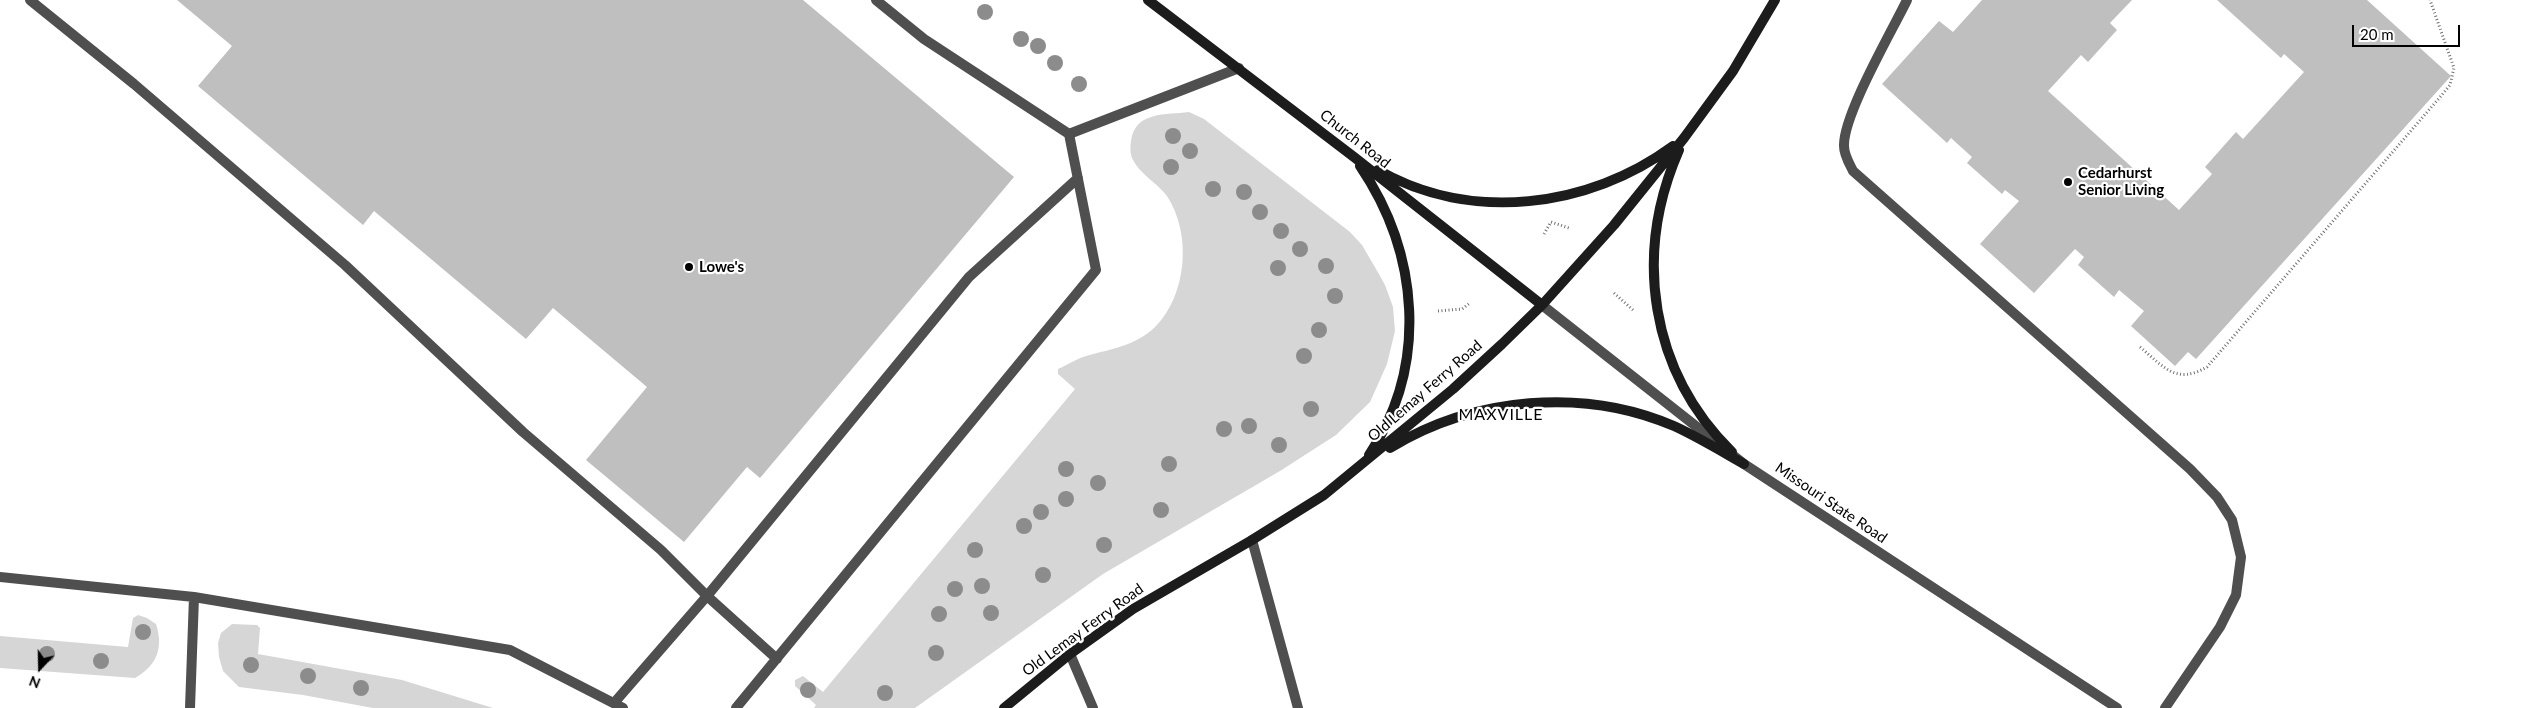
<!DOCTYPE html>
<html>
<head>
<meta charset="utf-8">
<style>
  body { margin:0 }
  #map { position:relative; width:2529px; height:708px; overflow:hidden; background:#fff; font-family:Lato,sans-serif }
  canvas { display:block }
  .north { position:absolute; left:15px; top:643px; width:50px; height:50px; -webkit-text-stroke:4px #fff; paint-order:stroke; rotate:201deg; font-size:14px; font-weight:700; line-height:20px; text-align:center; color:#000 }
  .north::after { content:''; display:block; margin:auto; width:18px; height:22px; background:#000; clip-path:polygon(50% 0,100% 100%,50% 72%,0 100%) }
  .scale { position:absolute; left:2352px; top:25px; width:108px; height:22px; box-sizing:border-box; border:2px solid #000; border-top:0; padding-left:6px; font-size:15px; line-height:18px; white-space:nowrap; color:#000; -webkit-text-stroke:4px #fff; paint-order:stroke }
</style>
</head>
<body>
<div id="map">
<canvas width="2529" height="708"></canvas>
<div class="north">N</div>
<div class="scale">20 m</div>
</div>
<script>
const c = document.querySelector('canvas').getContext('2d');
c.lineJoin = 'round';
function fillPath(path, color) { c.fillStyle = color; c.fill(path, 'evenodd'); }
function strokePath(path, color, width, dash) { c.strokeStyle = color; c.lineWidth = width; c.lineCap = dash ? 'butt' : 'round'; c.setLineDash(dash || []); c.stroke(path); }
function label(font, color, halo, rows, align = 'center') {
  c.font = font + ' Lato,sans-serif'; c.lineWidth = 4.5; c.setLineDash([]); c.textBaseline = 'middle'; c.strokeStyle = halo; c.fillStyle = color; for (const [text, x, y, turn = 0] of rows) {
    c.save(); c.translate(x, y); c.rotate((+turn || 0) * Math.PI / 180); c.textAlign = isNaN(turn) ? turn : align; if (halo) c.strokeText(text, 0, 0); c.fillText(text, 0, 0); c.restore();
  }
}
fillPath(new Path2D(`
  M 1189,112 L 1204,119 L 1350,232 L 1362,245 L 1376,269 L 1385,285 L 1393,307 L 1395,331 L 1387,364 L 1370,402 L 1336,435 L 1280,471 L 1103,574 L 915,708 L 814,708 L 816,705 L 795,686 L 795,680 L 803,676 L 823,692 L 1075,389 L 1058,374 L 1058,369 C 1067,365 1076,359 1086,356 C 1111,349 1135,346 1155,327 C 1187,295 1192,234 1167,196 C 1157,183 1140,174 1133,160 C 1130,154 1130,148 1131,141 C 1135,111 1166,115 1189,112 Z
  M 138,615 L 147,618 L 156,624 C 164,649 156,666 135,678 L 0,668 L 0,636 L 128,647 L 133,618 Z
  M 232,624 L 257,625 L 260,628 L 258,654 L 402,680 L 493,708 L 373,708 L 303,695 L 239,687 L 223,671 L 219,657 L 218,643 L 221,633 Z`), '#d6d6d6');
fillPath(new Path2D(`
  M 177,0 L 803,0 L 1014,177 L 760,478 L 747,467 L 684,542 L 586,460 L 647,387 L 553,308 L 526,339 L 374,211 L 363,225 L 198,86 L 232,46 Z
  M 1982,0 L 2132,0 L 2110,23 L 2117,30 L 2088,62 L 2081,55 L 2048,91 L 2179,210 L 2212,174 L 2205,167 L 2236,132 L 2243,139 L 2304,72 L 2284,54 L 2281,58 L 2217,0 L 2367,0 L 2451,76 L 2196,359 L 2188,352 L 2175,366 L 2131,326 L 2144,311 L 2119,290 L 2114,297 L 2078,265 L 2084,257 L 2075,249 L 2034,293 L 1980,244 L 2019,201 L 2005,190 L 2002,194 L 1967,163 L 1972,157 L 1951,138 L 1947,143 L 1882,84 L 1939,21 L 1953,32 Z`), '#bfbfbf');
strokePath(new Path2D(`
  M 1544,234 L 1551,222 L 1569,228
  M 1614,293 L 1633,310
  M 1438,311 L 1462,309 L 1470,303
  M 2140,347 C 2164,367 2176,385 2207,367 L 2441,96 L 2450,85 L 2454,68 L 2430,0`), '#717171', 3, [1, 2.5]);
strokePath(new Path2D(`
  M 30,0 L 134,84 L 345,265 L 523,432 L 661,550 L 707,596 L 777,659
  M 1907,0 C 1892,31 1843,115 1844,146 C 1844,155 1849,163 1853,171 L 2190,469 L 2217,497 L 2232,520 L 2241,557 L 2236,595 L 2220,627 L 2165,708
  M 1069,134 L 1239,68
  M 1252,540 L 1298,708
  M 0,577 L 194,597 L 190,708
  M 194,597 L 510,650 L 623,708
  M 1070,654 L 1093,708
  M 614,703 L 707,596 L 969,277 L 1078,178
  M 736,708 L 1096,270 L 1069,134 L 924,39 L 876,0`), '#4f4f4f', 10);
strokePath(new Path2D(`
  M 1542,305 L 1744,464 L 2117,708`), '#4f4f4f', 10);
strokePath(new Path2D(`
  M 1148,0 L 1354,157 L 1542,305
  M 1679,150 C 1633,255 1650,371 1732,452
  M 1360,166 C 1419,253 1429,365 1369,455
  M 1378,170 C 1471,223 1589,208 1673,146
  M 1390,448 C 1473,397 1584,387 1674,426 C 1698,437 1721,451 1744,464
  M 1004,708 L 1070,654 L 1133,609 L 1252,540 L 1324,495 L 1453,389 L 1502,344 L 1542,305 L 1614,225 L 1684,138 L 1733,71 L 1775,0`), '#1c1c1c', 10);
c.fillStyle = '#8c8c8c';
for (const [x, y] of [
  [985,12],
  [1021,39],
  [1038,46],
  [1055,63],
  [1079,84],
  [1173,136],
  [1190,151],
  [1171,167],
  [1213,189],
  [1244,192],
  [1260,212],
  [1281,231],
  [1300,249],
  [1326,266],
  [1278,268],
  [1335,296],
  [1319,330],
  [1304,356],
  [1311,409],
  [1249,426],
  [1224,429],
  [1279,445],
  [1169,464],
  [1066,469],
  [1098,483],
  [1066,499],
  [1161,510],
  [1041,512],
  [1024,526],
  [1104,545],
  [975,550],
  [1043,575],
  [982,586],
  [955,589],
  [991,613],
  [939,614],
  [143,632],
  [936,653],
  [47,654],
  [101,661],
  [251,665],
  [308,676],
  [361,688],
  [808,690],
  [885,693]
]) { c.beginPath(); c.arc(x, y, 8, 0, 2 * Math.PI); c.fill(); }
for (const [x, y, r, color] of [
  [2068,182,5,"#000"],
  [689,267,5,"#000"]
]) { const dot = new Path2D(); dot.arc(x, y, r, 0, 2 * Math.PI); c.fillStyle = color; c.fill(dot); strokePath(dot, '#fff', 2); }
label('15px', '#000', '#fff', [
  ["Church Road",1355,139,38],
  ["Old Lemay Ferry Road",1425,391,-41],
  ["Missouri State Road",1831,503,34],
  ["Old Lemay Ferry Road",1083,630,-36]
]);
label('bold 15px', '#000', '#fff', [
  ["Cedarhurst",2078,173],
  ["Senior Living",2078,190],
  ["Lowe's",699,267]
], 'left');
c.letterSpacing = '1px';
label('16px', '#000', '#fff', [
  ["MAXVILLE",1501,415]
]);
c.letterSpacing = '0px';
</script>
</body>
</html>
